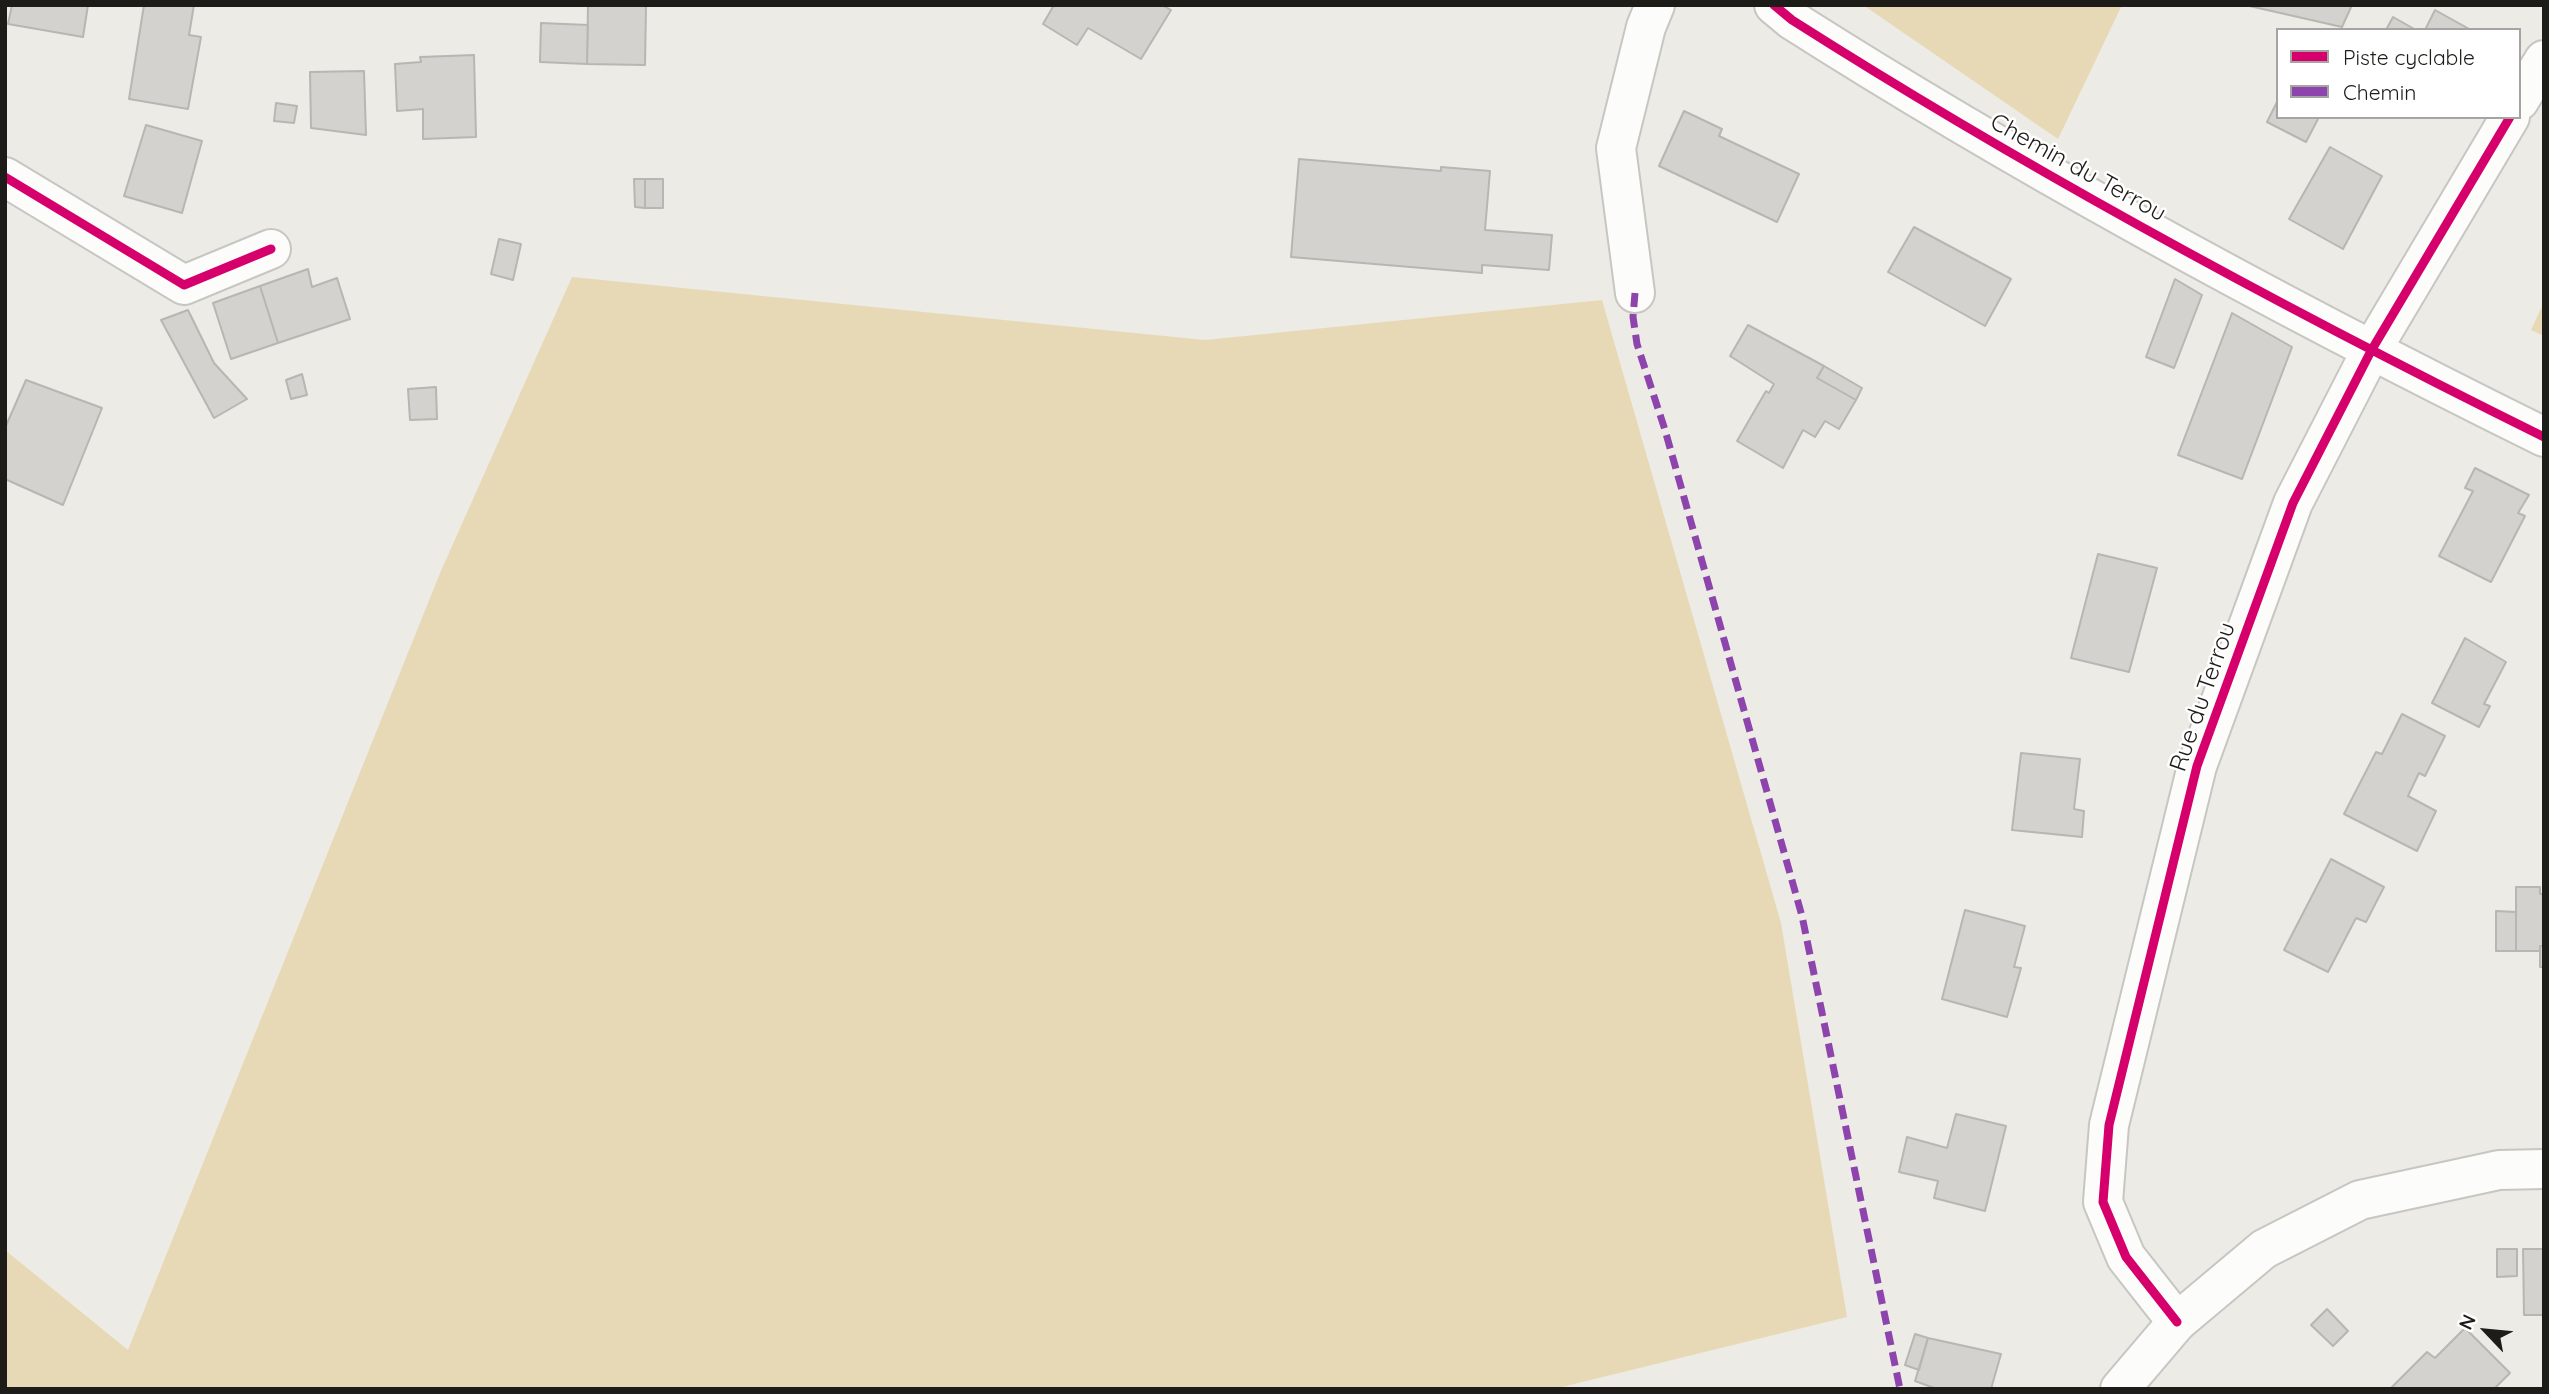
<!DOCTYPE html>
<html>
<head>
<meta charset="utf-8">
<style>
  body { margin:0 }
  #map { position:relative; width:2549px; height:1394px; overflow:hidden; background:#edebe6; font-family:Quicksand,sans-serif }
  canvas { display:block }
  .frame { position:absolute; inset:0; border:7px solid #1e1c19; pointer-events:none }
  .legend { position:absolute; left:2276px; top:28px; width:245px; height:91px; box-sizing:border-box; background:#fff; border:2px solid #a5a4a3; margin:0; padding:9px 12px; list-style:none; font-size:21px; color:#1e1c19 }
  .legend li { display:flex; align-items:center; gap:14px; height:35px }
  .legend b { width:35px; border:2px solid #a5a4a3 }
  .north { position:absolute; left:2451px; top:1296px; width:70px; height:70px; -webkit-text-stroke:5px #fff; paint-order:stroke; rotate:296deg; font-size:19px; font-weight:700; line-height:28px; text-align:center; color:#1e1c19 }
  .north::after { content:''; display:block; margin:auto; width:24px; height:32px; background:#1e1c19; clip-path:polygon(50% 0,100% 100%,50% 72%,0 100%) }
</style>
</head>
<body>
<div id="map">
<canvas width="2549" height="1394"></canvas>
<div class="frame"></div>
<ul class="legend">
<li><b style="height:9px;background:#d6006c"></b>Piste cyclable</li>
<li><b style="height:9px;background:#8e44ad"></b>Chemin</li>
</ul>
<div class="north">N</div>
</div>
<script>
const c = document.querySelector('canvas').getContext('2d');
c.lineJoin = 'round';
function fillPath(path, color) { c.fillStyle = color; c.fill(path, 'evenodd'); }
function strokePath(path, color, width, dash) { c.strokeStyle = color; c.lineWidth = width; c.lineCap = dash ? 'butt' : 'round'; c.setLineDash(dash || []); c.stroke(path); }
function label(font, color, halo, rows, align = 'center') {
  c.font = font + ' Quicksand,sans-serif'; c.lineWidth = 5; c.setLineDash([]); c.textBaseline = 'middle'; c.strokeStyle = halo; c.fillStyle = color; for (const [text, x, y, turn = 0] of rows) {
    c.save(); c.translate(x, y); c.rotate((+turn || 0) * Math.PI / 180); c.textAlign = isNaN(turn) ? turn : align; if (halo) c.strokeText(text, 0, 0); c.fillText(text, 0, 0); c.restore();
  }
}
fillPath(new Path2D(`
  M 1863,5 L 2122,5 L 2058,139 Z
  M 572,277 L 1205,340 L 1602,300 L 1781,923 L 1847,1317 L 1554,1389 L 5,1389 L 5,1250 L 128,1350 L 440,573 Z
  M 2544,302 L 2544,336 L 2531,330 Z`), '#e8d9b6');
const building = new Path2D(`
  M 12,5 L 88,5 L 83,37 L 8,24 Z
  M 144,5 L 194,5 L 189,35 L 201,37 L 188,109 L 129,99 Z
  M 588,5 L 646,5 L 645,65 L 587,64 Z
  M 1054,5 L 1162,5 L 1171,10 L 1141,59 L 1088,28 L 1077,45 L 1043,24 Z
  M 2245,5 L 2352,5 L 2342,27 Z
  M 2435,10 L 2471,30 L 2425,30 Z
  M 2393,17 L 2416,30 L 2386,30 Z
  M 541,23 L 588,25 L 587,64 L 540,62 Z
  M 474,55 L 476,137 L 423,139 L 423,109 L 397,111 L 395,64 L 421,62 L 420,57 Z
  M 364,71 L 366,135 L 311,128 L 310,72 Z
  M 2278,100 L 2278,117 L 2319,117 L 2306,142 L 2267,122 Z
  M 276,103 L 297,106 L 294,123 L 274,121 Z
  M 1684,111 L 1722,129 L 1719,136 L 1799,174 L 1777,222 L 1659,166 Z
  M 146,125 L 202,141 L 182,213 L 124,196 Z
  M 2330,147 L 2382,176 L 2343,249 L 2289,219 Z
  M 1299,159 L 1441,171 L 1441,167 L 1490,171 L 1485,230 L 1552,235 L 1549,270 L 1482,265 L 1482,273 L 1291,257 Z
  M 634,179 L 645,179 L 645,208 L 635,207 Z
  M 645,179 L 663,179 L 663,208 L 645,208 Z
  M 1914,227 L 2011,279 L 1985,326 L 1888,272 Z
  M 499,239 L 521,244 L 513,280 L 491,274 Z
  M 308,269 L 312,287 L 337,278 L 350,319 L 278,343 L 260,286 Z
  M 2175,279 L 2202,295 L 2174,368 L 2146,357 Z
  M 260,286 L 278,343 L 231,359 L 213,303 Z
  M 188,310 L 214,363 L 247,399 L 214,418 L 161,320 Z
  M 2232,313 L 2292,347 L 2242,479 L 2178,455 Z
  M 1748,325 L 1824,366 L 1817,378 L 1856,400 L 1839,429 L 1825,421 L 1815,437 L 1803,430 L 1783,468 L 1737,441 L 1766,391 L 1769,393 L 1774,384 L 1730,356 Z
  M 1824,366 L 1862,388 L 1856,400 L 1817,378 Z
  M 302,374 L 307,395 L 291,399 L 286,380 Z
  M 26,380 L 102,408 L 63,505 L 5,479 L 5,428 Z
  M 436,387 L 437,419 L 410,420 L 408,389 Z
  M 2475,468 L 2529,495 L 2518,513 L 2525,516 L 2491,582 L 2439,556 L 2473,491 L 2465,488 Z
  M 2098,554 L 2157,568 L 2129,672 L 2071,658 Z
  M 2465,638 L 2506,662 L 2484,704 L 2490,706 L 2479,727 L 2432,703 Z
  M 2402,714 L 2445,736 L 2425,776 L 2419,773 L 2408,796 L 2436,811 L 2417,851 L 2344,814 L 2376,752 L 2382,754 Z
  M 2021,753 L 2080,759 L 2074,809 L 2084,811 L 2082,837 L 2012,830 Z
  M 2331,859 L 2384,887 L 2366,922 L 2356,918 L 2328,972 L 2284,950 Z
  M 2516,887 L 2540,887 L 2540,894 L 2544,894 L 2544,946 L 2540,946 L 2540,951 L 2516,951 Z
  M 1965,910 L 2025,926 L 2014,967 L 2021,968 L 2007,1017 L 1942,999 Z
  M 2496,911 L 2516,912 L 2516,951 L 2496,951 Z
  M 2540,946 L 2544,946 L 2544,967 L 2540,967 Z
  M 1956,1114 L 2006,1126 L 1985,1211 L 1934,1198 L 1938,1181 L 1899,1172 L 1907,1137 L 1947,1148 Z
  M 2497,1249 L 2517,1249 L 2517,1276 L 2497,1277 Z
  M 2523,1249 L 2544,1249 L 2544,1315 L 2524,1315 Z
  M 2327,1309 L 2348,1331 L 2333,1346 L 2311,1325 Z
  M 2465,1328 L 2510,1373 L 2494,1389 L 2391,1388 L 2427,1352 L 2435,1358 Z
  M 1915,1334 L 1928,1338 L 1919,1370 L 1905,1365 Z
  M 1928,1338 L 2001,1354 L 1991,1389 L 1937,1389 L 1915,1381 Z`);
fillPath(building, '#d4d2cf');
strokePath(building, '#b7b6b2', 2);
const street = new Path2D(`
  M 1774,5 L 1792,20 C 2034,174 2287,310 2544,437
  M 2519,101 L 2544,60
  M 5,177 L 184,285 L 271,249
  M 1635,293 L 1616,148 L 1646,27 L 1655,5
  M 2177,1322 L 2126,1257 L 2103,1202 L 2109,1125 L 2197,766 L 2293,503 L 2371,351 L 2510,117`);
const secondary = new Path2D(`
  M 2120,1389 L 2177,1322 L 2264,1249 L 2360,1200 L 2499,1170 L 2544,1169`);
strokePath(street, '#c8c6c2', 42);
strokePath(secondary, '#c8c6c2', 42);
strokePath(street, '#fcfcfb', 38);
strokePath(secondary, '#fcfcfb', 38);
strokePath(new Path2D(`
  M 1635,293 L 1633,317 L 1637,344 L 1665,430 L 1802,916 L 1900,1389`), '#8e44ad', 7, [14, 7]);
strokePath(new Path2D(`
  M 1774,5 L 1792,20 C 2034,174 2287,310 2544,437
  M 5,177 L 184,285 L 271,249
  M 2177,1322 L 2126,1257 L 2103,1202 L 2109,1125 L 2197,766 L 2293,503 L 2371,351 L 2510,117`), '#d6006c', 9);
label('24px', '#1e1c19', '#fff', [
  ["Chemin du Terrou",2078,168,29],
  ["Rue du Terrou",2203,697,-71]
]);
</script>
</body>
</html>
